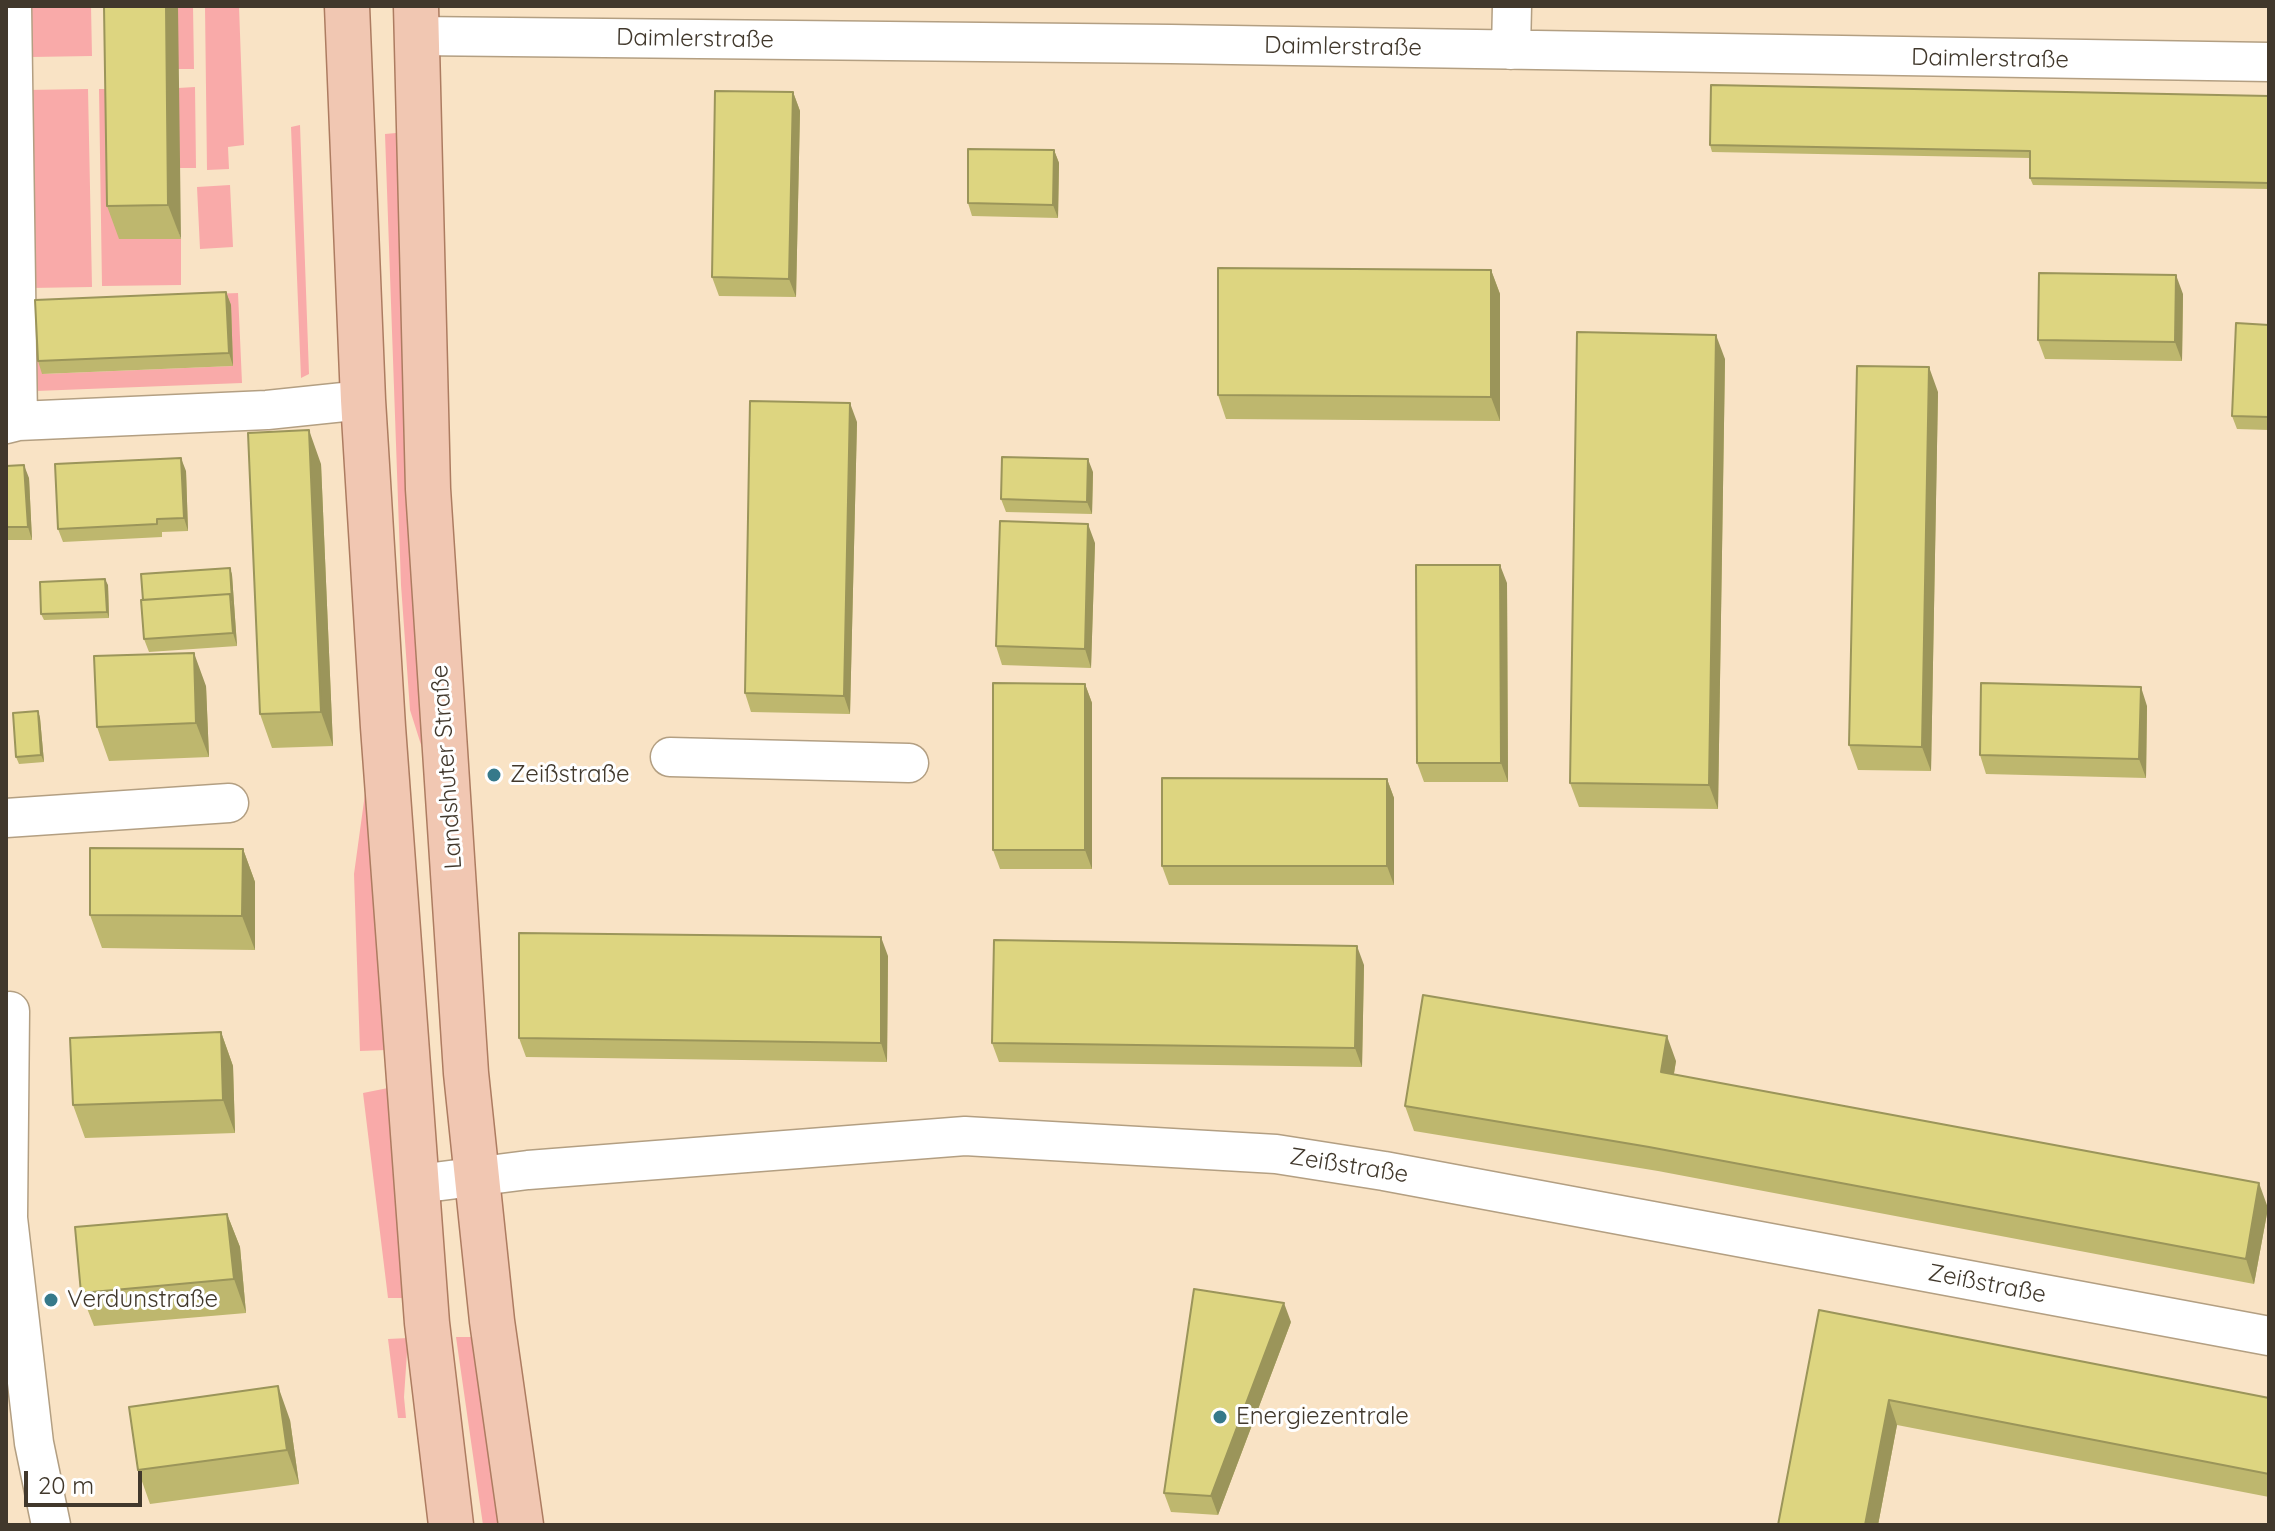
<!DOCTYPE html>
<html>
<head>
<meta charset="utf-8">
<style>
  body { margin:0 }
  #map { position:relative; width:2275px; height:1531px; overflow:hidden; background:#f9e3c5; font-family:Quicksand,sans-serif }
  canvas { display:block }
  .frame { position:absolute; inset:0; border:8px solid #41382c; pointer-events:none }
  .scale { position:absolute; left:24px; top:1471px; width:118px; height:36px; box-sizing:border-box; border:4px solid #41382c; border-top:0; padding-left:10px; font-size:24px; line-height:28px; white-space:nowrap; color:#41382c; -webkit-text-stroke:6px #fff; paint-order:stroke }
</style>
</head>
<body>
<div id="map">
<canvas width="2275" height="1531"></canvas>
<div class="frame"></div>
<div class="scale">20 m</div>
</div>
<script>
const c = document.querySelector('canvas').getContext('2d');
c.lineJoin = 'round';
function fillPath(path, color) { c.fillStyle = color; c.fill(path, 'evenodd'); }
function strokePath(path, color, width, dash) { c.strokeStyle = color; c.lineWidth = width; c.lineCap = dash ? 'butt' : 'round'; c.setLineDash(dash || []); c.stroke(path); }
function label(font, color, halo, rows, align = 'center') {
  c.font = font + ' Quicksand,sans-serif'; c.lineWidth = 6; c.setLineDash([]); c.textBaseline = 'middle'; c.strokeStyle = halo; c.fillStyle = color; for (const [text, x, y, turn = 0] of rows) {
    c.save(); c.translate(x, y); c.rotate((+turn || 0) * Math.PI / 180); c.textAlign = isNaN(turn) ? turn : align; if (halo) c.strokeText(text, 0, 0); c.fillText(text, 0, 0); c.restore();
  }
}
fillPath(new Path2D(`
  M 30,6 L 91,6 L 92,56 L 31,57 Z
  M 178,6 L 193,6 L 194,69 L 178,69 Z
  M 205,6 L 239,6 L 244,145 L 228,147 L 229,169 L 207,170 Z
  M 195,87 L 196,168 L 179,168 L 178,88 Z
  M 88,89 L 92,287 L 30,288 L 26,90 Z
  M 99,89 L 116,89 L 119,239 L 181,239 L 181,285 L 102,286 Z
  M 300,125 L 309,374 L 301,378 L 291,127 Z
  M 396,133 L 401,173 L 452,1046 L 441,1047 L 423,751 L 410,710 L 401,585 L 385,134 Z
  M 230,185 L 233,247 L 200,249 L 197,187 Z
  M 238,293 L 242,383 L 36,391 L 33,301 L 85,299 L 43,374 L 233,366 L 187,295 Z
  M 368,772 L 386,1050 L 360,1051 L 354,874 Z
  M 388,1088 L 407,1298 L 388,1298 L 363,1093 Z
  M 456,1337 L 481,1337 L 505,1525 L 483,1525 Z
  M 408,1338 L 404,1397 L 406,1418 L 398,1418 L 388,1339 Z`), '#f9aaa9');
const minor = new Path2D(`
  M 12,6 L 18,421
  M 416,36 L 1171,44 L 2269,62
  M 1511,50 L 1512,6
  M 6,424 L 18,421 L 267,410 L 363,400
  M 670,757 L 909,763
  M 6,818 L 229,803
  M 10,1011 L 8,1218 L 34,1443 L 51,1525
  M 418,1184 L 528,1170 L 965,1136 L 1276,1154 L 1384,1171 L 2269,1336`);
const major = new Path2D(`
  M 347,6 L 363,400 L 383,727 L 427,1323 L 451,1525
  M 416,6 L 428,489 L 466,1073 L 492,1321 L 521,1525`);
strokePath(minor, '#b39f82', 41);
strokePath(major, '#ad7c61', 47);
strokePath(minor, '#fff', 38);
strokePath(major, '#f1c7b2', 44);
fillPath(new Path2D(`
  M 104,6 L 181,239 L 119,239 L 107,206 Z
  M 793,92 L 800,111 L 796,297 L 719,296 L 712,277 Z
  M 2269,96 L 2269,189 L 2033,185 L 2030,178 L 2030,158 L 1712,152 L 1710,145 Z
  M 1054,150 L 1059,163 L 1058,218 L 972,216 L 968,203 Z
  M 1491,270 L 1500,294 L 1500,421 L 1226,419 L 1218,395 Z
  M 226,292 L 231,305 L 233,366 L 42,374 L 38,361 Z
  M 2183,294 L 2182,361 L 2045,359 L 2038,340 Z
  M 2269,325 L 2269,430 L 2237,429 L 2232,416 Z
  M 1725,359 L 1718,809 L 1579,807 L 1570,783 Z
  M 1938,392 L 1931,771 L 1858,770 L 1849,745 Z
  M 857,422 L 850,714 L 751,712 L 745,693 Z
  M 321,464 L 333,746 L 272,748 L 260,714 Z
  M 6,466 L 29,478 L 32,540 L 6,540 Z
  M 186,471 L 188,531 L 162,532 L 162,537 L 63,542 L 58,529 Z
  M 1093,472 L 1092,514 L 1006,512 L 1001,499 Z
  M 1095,543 L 1091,668 L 1002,665 L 996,646 Z
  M 230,568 L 232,575 L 237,646 L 149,652 L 144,639 Z
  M 1507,583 L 1508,782 L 1424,782 L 1417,763 Z
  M 108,585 L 109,618 L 44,620 L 41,614 Z
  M 1085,684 L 1092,703 L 1092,869 L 1000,869 L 993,850 Z
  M 206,686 L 209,757 L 109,761 L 97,727 Z
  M 2147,706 L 2146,778 L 1986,774 L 1980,755 Z
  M 38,711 L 40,718 L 44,762 L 19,764 L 16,757 Z
  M 1387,779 L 1394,798 L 1394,885 L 1169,885 L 1162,866 Z
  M 243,849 L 255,882 L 255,950 L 102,948 L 90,915 Z
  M 888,956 L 887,1062 L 526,1057 L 519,1038 Z
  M 1364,965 L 1362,1067 L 999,1062 L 992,1043 Z
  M 221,1032 L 233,1066 L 235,1133 L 85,1138 L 73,1105 Z
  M 1676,1061 L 1674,1074 L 2268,1208 L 2254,1284 L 1658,1171 L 1414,1131 L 1405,1106 Z
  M 227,1214 L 240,1247 L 246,1313 L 94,1326 L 81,1293 Z
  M 1819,1310 L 2269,1398 L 2269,1497 L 1897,1425 L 1878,1525 L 1778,1525 Z
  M 1291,1322 L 1218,1515 L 1171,1512 L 1164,1493 Z
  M 290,1420 L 299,1484 L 150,1504 L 138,1470 Z`), '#beb76e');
fillPath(new Path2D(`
  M 166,6 L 178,6 L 181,239 L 168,205 Z
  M 793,92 L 800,111 L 796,297 L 789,279 Z
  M 1054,150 L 1059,163 L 1058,218 L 1053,205 Z
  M 1491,270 L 1500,294 L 1500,421 L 1491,397 Z
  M 2176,275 L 2183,294 L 2182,361 L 2175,342 Z
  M 226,292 L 231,305 L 233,366 L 229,353 Z
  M 1716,335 L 1725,359 L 1718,809 L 1709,785 Z
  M 1929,367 L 1938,392 L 1931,771 L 1922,747 Z
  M 850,403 L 857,422 L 850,714 L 844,696 Z
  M 309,430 L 321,464 L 333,746 L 321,712 Z
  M 181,458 L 186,471 L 188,531 L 184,518 Z
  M 1088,459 L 1093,472 L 1092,514 L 1087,502 Z
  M 24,465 L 29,478 L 32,540 L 28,527 Z
  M 1088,524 L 1095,543 L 1091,668 L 1085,649 Z
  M 1500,565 L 1507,583 L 1508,782 L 1501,763 Z
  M 230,568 L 232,575 L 237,646 L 233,633 Z
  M 105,579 L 108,585 L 109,618 L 107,612 Z
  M 194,653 L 206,686 L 209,757 L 196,723 Z
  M 1085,684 L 1092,703 L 1092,869 L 1085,850 Z
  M 2141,687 L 2147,706 L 2146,778 L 2139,759 Z
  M 38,711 L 40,718 L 44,762 L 41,755 Z
  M 1387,779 L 1394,798 L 1394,885 L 1387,866 Z
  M 243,849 L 255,882 L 255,950 L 242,916 Z
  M 881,937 L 888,956 L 887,1062 L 881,1043 Z
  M 1357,946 L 1364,965 L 1362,1067 L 1355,1048 Z
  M 221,1032 L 233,1066 L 235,1133 L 223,1100 Z
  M 1667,1036 L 1676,1061 L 1670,1096 L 1661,1072 Z
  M 2259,1183 L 2268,1208 L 2254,1284 L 2246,1259 Z
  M 227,1214 L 240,1247 L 246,1313 L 234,1279 Z
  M 1284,1303 L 1291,1322 L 1218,1515 L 1211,1496 Z
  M 278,1386 L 290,1420 L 299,1484 L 287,1450 Z
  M 1889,1400 L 1897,1425 L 1878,1525 L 1865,1525 Z`), '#9b955a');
const building = new Path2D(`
  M 104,6 L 166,6 L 168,205 L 107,206 Z
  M 1711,85 L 2269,96 L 2269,183 L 2030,178 L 2030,151 L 1710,145 Z
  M 715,91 L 793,92 L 789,279 L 712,277 Z
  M 968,149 L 1054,150 L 1053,205 L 968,203 Z
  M 1218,268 L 1491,270 L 1491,397 L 1218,395 Z
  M 2039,273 L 2176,275 L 2175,342 L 2038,340 Z
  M 226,292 L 229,353 L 38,361 L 35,300 Z
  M 2236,323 L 2269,325 L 2269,417 L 2232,416 Z
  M 1577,332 L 1716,335 L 1709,785 L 1570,783 Z
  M 1857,366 L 1929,367 L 1922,747 L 1849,745 Z
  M 750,401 L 850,403 L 844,696 L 745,693 Z
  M 309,430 L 321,712 L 260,714 L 248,433 Z
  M 1002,457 L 1088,459 L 1087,502 L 1001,499 Z
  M 181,458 L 184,518 L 157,519 L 157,524 L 58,529 L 55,464 Z
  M 24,465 L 28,527 L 6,527 L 6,466 Z
  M 1000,521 L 1088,524 L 1085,649 L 996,646 Z
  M 1416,565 L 1500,565 L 1501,763 L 1417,763 Z
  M 230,568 L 232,600 L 230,594 L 143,600 L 141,574 Z
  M 105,579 L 107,612 L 41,614 L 40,582 Z
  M 230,594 L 233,633 L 144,639 L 141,600 Z
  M 194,653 L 196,723 L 97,727 L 94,656 Z
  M 993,683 L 1085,684 L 1085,850 L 993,850 Z
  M 1981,683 L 2141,687 L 2139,759 L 1980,755 Z
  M 38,711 L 41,755 L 16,757 L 13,713 Z
  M 1162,778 L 1387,779 L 1387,866 L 1162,866 Z
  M 90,848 L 243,849 L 242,916 L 90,915 Z
  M 519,933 L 881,937 L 881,1043 L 519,1038 Z
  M 994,940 L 1357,946 L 1355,1048 L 992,1043 Z
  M 1423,995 L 1667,1036 L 1661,1072 L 2259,1183 L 2246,1259 L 1649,1147 L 1405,1106 Z
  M 221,1032 L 223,1100 L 73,1105 L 70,1038 Z
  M 227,1214 L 234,1279 L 81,1293 L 75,1227 Z
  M 1194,1289 L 1284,1303 L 1211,1496 L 1164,1493 Z
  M 1819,1310 L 2269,1398 L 2269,1474 L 1889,1400 L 1865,1525 L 1778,1525 Z
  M 278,1386 L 287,1450 L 138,1470 L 129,1407 Z`);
fillPath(building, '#ddd580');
strokePath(building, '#9b955a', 2);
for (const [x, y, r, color] of [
  [494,775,8,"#36798a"],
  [51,1300,8,"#36798a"],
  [1220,1417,8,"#36798a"]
]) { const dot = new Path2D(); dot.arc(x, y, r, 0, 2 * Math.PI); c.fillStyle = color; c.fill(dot); strokePath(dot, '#fff', 3); }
label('24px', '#41382c', '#fff', [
  ["Daimlerstraße",695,39,1],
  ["Daimlerstraße",1343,47,1],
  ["Daimlerstraße",1990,59,1],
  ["Landshuter Straße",447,767,-94],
  ["Zeißstraße",1349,1166,9],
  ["Zeißstraße",1987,1284,11]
]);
label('24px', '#41382c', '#fff', [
  ["Zeißstraße",510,775],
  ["Verdunstraße",67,1300],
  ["Energiezentrale",1236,1417]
], 'left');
</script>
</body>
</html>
